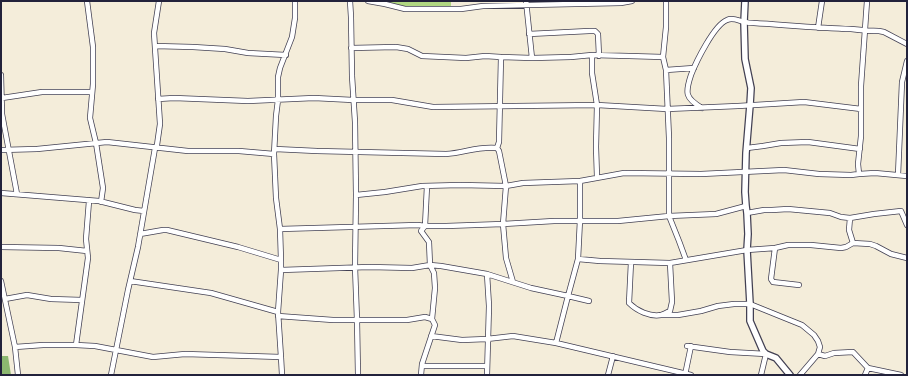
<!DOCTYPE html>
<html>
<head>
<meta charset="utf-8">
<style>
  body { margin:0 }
  #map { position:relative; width:908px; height:376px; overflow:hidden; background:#f4edda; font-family:Mynerve,sans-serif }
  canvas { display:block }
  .frame { position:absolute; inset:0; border:2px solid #22223b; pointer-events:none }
</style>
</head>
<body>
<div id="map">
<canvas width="908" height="376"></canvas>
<div class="frame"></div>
</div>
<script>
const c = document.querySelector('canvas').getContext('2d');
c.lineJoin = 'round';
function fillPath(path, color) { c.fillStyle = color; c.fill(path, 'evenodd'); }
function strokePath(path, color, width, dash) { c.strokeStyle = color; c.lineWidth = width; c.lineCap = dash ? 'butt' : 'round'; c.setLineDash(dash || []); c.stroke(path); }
fillPath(new Path2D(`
  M 381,1 L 451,1 L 451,7 L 400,7 Z`), '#b1d882');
fillPath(new Path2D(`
  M 1,356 L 8,356 L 11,375 L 1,375 Z`), '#8cb870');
const minor = new Path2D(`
  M 87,1 L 93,47 L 93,84 L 90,118 L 96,143 L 103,188 L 101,202
  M 368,1 L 385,4 L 405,9 L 461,9 L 483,6 L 621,3 L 632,1
  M 666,1 L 666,27 L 663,57 L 666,70 L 669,138 L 669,216 L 679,241 L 686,260
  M 818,28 L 822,1
  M 529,34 L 589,31 L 595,31 L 598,34 L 599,56
  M 155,46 L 193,47 L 225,49 L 248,53 L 286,55
  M 351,48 L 396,47 L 408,49 L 422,56 L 466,58 L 485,56 L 501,57
  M 592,55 L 592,73 L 597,105 L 596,147 L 597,177
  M 532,58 L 571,57 L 592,55 L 629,56 L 663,57
  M 666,70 L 694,68
  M 1,75 L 2,114 L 17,194
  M 2,98 L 42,92 L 92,92
  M 158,99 L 174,98 L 248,101 L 314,98 L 353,100 L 392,100 L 433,107 L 597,105 L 667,109 L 738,106 L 804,102 L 861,109
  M 702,108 C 685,98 685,93 691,75 C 696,62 714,25 727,20 C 733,17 739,21 745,22 C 748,23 751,23 754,23 C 786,25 819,28 851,29 C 860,30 869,31 879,31 L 884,32 L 907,44
  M 497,148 L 499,142 L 501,57 L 532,58 L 526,1
  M 747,148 L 763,146 L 781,143 L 808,142 L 860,149
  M 275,149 L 317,151 L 446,154 C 464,153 477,146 497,148 L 499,151 L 506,186 L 503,224 L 446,226 L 425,226 L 418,225 L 280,229
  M 1,150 L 37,149 L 107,142 L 188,151 L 239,151 L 274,154
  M 859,174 L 858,164 L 861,136 L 861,86 L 867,1
  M 898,175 L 902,82 L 907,61
  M 427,186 L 425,226 L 421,231 L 429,242 L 430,265 L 434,273 L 435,288 L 432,319
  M 1,193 L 99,201 L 135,210 L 144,211
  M 356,195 L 385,192 L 422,186 L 460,185 L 506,186 L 523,183 L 580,181 L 624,173 L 701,174 L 784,170 L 819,174 L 851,175 L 859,174 L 875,173 L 907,176
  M 747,213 L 764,210 L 772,210 L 788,209 L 830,213 L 841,217 L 850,218 L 874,214 L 901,211 L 907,225
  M 850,218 L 849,230 L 853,243
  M 140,234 L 163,230 L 167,230 L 238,247 L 281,260
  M 1,247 L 59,248 L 87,251
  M 775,248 L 771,279 L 773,282 L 799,285
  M 578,259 L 600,261 L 670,263 L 747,250 L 775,248 L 788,245 L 811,245 L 841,248 L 846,247 L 853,243 L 870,244 L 876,246 L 891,254 L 907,258
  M 631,262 L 629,303 C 637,311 650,317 661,315 C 664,314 668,312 670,311 L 672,302 L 670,263
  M 281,270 L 369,267 L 412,268 L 430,265 L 441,266 L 487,274 L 531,288 L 568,296 L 578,259 L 580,220 L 580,181
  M 1,281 L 15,347 L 18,375
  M 130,281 L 211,293 L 278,312
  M 513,282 L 506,258 L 503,224 L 554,221 L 618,221 L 669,216 L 716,214 L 746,206
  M 5,299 L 27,295 L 51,299 L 82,300
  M 662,315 L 678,315 L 701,311 L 718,306 L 734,304 L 750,304 L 802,325 L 814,335 L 818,341 L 820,347 L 818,354 L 800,375
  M 278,316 L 333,320 L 357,320 L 355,267 L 356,195 L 355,122 L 352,76 L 351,17 L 350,1
  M 431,336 L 462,340 L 487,339 L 513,336 L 519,337 L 556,343 L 691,375
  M 556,343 L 568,296 L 589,301
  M 76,345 L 88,258 L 86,239 L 89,201
  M 687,346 L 730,352 L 766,354 L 761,375
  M 15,347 L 43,345 L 76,345 L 95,346 L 153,357 L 185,354 L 281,357
  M 818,354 L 825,356 L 834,353 L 853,352 L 868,368 L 901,375
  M 422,366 L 487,366
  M 111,375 L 128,290 L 138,247 L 155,148 L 157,145 L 160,124 L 154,33 L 159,1
  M 282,375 L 281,357 L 278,312 L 281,270 L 281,260 L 280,229 L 276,198 L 274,154 L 276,116 L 278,100 L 278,77 L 280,68 L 292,37 L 295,18 L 295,1
  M 358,375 L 357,320 L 407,320 L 425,317 L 432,319 L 435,325 L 422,364 L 421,375
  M 487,375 L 489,306 L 487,274
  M 608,375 L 613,356
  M 685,375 L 691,346
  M 865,375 L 868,368`);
const tertiary = new Path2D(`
  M 745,1 L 744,22 L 745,59 L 751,88 L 750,105 L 746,153 L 745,192 L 746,206 L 747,213 L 748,234 L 747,250 L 750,304 L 750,321 L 763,351 L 766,354 L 776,358 L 790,375`);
strokePath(minor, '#424053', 6);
strokePath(tertiary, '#424053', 8);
strokePath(minor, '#fff', 4.5);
strokePath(tertiary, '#fff', 5.5);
</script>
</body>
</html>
